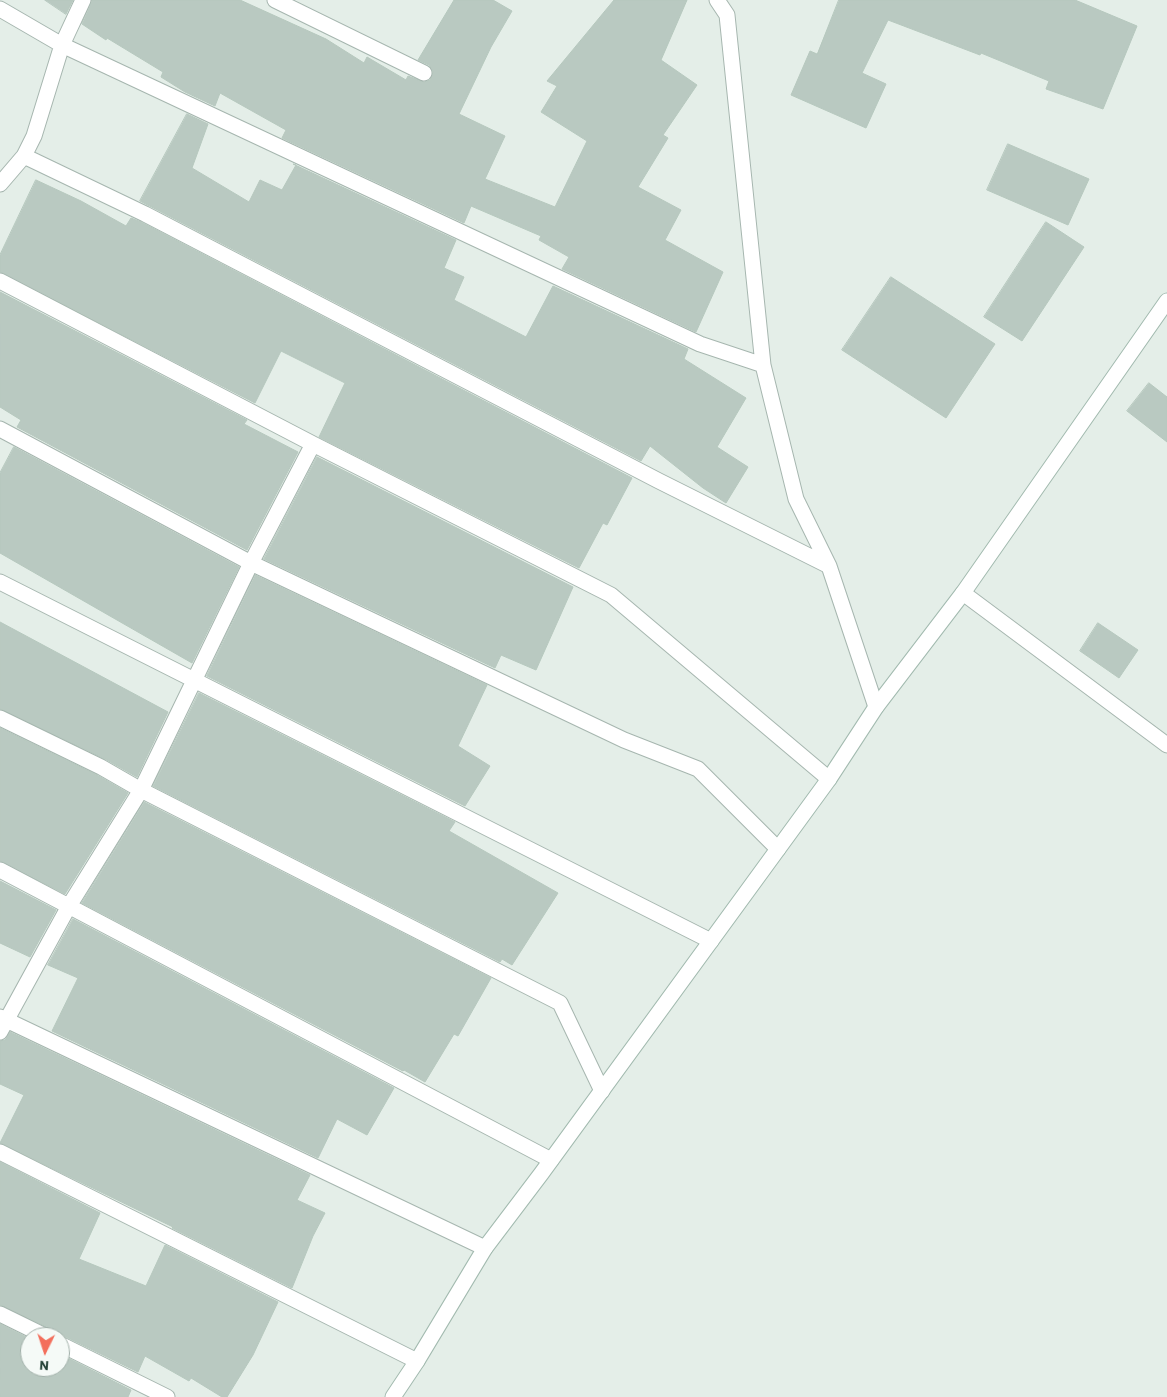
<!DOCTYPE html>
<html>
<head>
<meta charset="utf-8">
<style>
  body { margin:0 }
  #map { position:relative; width:1167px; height:1397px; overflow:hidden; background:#e4eee8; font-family:Barlow,sans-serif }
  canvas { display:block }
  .north { position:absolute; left:20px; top:1327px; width:50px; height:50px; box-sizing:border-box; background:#f5faf7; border:1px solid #a1b0a9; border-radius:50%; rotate:184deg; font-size:14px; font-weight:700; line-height:20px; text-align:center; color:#234035 }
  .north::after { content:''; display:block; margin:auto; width:18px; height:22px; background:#f36f5c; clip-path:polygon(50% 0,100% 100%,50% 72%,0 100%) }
</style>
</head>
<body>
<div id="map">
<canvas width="1167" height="1397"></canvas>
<div class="north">N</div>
</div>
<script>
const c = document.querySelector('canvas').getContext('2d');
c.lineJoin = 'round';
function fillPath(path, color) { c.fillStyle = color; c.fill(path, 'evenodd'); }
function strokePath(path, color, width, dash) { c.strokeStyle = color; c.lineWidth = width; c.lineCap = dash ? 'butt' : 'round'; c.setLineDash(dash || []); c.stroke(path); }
const building = new Path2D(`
  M 45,0 L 73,0 L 66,14 Z
  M 92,0 L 240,0 L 326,39 L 364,63 L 367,57 L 406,80 L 408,76 L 424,82 L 430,80 L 433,72 L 429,65 L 418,60 L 454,0 L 493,0 L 512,11 L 491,47 L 459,114 L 505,136 L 485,179 L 555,207 L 587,141 L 541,112 L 557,86 L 547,81 L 614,0 L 687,0 L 661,60 L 697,85 L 663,135 L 668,138 L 638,187 L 681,210 L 665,240 L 723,272 L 696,332 L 562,269 L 569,257 L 539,240 L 541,236 L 471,206 L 464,223 L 282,138 L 286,130 L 220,93 L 215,106 L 185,92 L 161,77 L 163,72 L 107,38 L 106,40 L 82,24 Z
  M 839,0 L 1075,0 L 1137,26 L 1103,109 L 1046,89 L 1049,81 L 981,53 L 980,55 L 888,20 L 862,73 L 886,84 L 866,128 L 791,95 L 810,51 L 817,54 Z
  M 187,114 L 208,124 L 192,168 L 249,202 L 260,180 L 282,190 L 296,165 L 293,164 L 456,240 L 444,268 L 464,277 L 454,300 L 526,337 L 553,286 L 688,349 L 684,359 L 746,398 L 717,447 L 748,467 L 726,503 L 703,488 L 650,446 L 641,461 L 140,201 Z
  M 1008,144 L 1089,179 L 1068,225 L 987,190 Z
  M 36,180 L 81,201 L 126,226 L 131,218 L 141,222 L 632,478 L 607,525 L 603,523 L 579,568 L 319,437 L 345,383 L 281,351 L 255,403 L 0,272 L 0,255 Z
  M 1046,222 L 1084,247 L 1022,341 L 984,317 Z
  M 891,277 L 995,344 L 946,418 L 842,350 Z
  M 0,292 L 247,420 L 244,424 L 298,452 L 247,550 L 17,427 L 21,420 L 0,407 Z
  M 1149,383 L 1167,397 L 1167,442 L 1127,411 Z
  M 14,447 L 239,567 L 192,663 L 0,553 L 0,473 Z
  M 317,457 L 573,587 L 536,670 L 501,655 L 495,668 L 264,559 Z
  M 255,575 L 487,685 L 458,746 L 490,766 L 465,806 L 207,676 Z
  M 0,622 L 168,712 L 137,777 L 105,759 L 0,709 Z
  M 1098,623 L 1138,650 L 1119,678 L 1080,651 Z
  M 199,693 L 455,822 L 449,831 L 558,893 L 512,965 L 502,959 L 500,962 L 153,786 Z
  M 0,728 L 97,775 L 128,793 L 65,894 L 0,861 Z
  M 144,802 L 491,978 L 458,1036 L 454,1034 L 425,1082 L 404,1070 L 403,1071 L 82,903 Z
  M 0,881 L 56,910 L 30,957 L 0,943 Z
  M 73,919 L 394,1088 L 367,1135 L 337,1119 L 318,1158 L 52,1031 L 78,978 L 48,965 Z
  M 10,1032 L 310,1175 L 297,1200 L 325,1213 L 313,1236 L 292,1288 L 172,1228 L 173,1227 L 0,1143 L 24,1095 L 0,1084 L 0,1041 L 5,1040 Z
  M 0,1162 L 100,1213 L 79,1259 L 146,1286 L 165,1245 L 278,1302 L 253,1355 L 227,1397 L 222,1397 L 191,1378 L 189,1381 L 145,1356 L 138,1372 L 64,1336 L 56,1336 L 51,1329 L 0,1305 Z
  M 0,1324 L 30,1339 L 30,1367 L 60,1367 L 60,1354 L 131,1390 L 128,1397 L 0,1397 Z`);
fillPath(building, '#b9c9c1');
strokePath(building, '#b6c8be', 1);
const street = new Path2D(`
  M 275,0 L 424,73
  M 717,0 L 727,15 L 763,365 L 796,499 L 829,566 L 876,707
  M 0,9 L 62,45 L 700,344 L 763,365
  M 24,156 L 145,214 L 659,481 L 829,566
  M 0,184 L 24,156 L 34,136 L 62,45 L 83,0
  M 0,281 L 313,444 L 611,595 L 829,779
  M 0,429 L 251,563 L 624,740 L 698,769 L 778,849
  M 0,582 L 711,941
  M 963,593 L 1167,745
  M 0,718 L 101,767 L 141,790 L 560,1003 L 602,1091
  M 0,870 L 551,1160
  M 0,1017 L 485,1248
  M 0,1032 L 69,906 L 141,790 L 251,563 L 313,444
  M 0,1152 L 417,1361
  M 0,1314 L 47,1337
  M 60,1344 L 167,1397`);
const secondary = new Path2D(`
  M 393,1397 L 417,1361 L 485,1248 L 541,1174 L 829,779 L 876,707 L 963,593 L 1167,301`);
strokePath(street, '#a6b6af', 17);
strokePath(secondary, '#a2baaf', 17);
strokePath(street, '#fff', 15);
strokePath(secondary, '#fff', 15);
</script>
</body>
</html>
